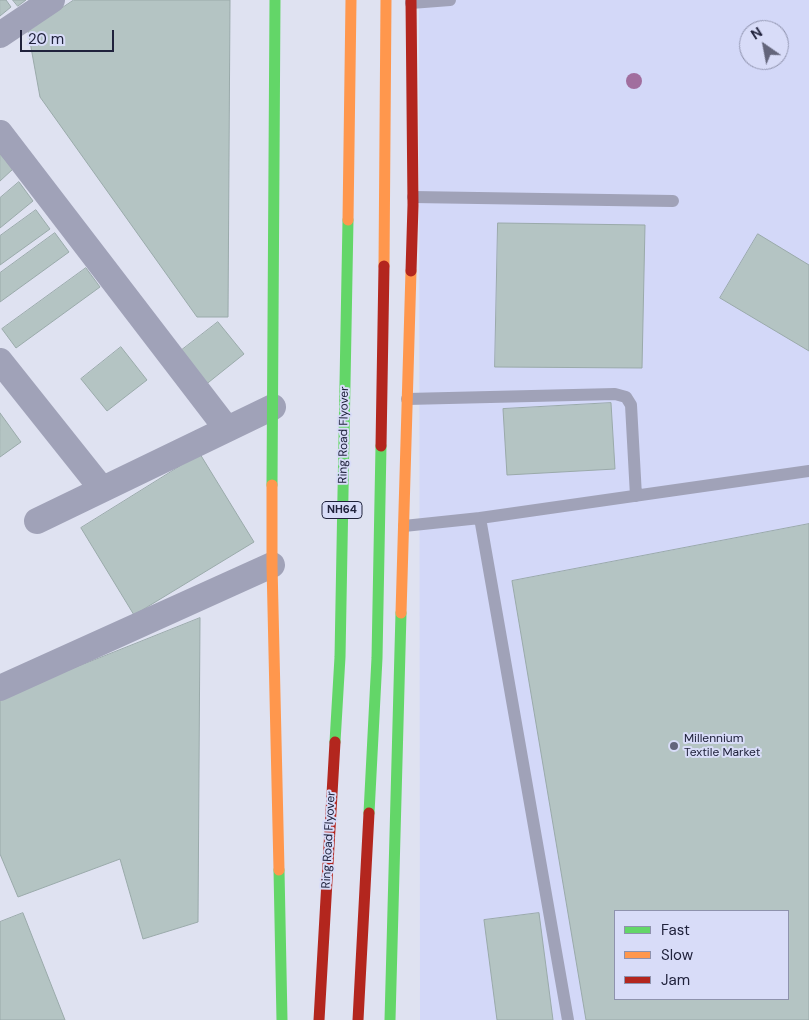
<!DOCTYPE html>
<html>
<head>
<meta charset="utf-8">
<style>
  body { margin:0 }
  #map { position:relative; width:809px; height:1020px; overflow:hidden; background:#dfe2f1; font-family:"DM Sans",sans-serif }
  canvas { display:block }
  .legend { position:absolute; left:614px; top:910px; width:175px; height:90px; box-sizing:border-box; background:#d8dcf8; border:1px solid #8e92ad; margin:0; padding:6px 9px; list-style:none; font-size:15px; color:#20223c }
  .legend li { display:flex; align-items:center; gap:10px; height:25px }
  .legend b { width:25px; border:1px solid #8e92ad }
  .north { position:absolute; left:739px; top:20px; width:50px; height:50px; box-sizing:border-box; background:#d8dcf8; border:1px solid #8e92ad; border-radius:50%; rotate:327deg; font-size:14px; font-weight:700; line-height:20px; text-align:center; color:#20223c }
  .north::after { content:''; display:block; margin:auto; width:18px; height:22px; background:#63657b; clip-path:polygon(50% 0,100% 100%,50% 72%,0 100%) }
  .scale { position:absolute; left:20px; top:30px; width:94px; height:22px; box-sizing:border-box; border:2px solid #20223c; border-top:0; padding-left:6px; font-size:15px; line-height:18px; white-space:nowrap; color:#20223c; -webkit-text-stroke:4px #d8dcf8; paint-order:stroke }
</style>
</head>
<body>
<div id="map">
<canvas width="809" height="1020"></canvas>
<ul class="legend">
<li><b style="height:6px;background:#63d668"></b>Fast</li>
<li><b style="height:6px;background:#ff974d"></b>Slow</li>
<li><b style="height:6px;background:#b3261e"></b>Jam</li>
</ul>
<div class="north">N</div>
<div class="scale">20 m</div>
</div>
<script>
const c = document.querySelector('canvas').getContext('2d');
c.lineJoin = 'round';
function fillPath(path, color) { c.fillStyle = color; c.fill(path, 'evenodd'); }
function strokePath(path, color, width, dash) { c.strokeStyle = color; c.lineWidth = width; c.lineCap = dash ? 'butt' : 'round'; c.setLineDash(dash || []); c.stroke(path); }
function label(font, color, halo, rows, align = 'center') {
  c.font = font + ' "DM Sans",sans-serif'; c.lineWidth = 4; c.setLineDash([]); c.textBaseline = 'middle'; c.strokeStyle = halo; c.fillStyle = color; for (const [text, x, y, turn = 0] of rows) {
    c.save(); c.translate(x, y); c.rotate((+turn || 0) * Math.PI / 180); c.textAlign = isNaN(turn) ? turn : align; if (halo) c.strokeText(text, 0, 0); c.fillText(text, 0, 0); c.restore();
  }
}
fillPath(new Path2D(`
  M 419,0 L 809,0 L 809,1020 L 420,1020 ZM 749,30 L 779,30 L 779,60 L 749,60 ZM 615,911 L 788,911 L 788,999 L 615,999 Z`), '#d3d8f8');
const building = new Path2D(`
  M 0,0 L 6,0 L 11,7 L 0,16 Z
  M 13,0 L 26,0 L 18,6 Z
  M 74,0 L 230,0 L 228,317 L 197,317 L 40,97 L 28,31 Z
  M 0,154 L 13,169 L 0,181 Z
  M 19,182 L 33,201 L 0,228 L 0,198 Z
  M 36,210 L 50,229 L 0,265 L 0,236 Z
  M 498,223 L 645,225 L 642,368 L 495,367 Z
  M 55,233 L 69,252 L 0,302 L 0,273 Z
  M 758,234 L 809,265 L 809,351 L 720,298 Z
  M 86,268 L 100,287 L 16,348 L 2,329 Z
  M 218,322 L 244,354 L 204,386 L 178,353 Z
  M 121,347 L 147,380 L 107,411 L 81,379 Z
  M 611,403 L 615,469 L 507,475 L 503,409 Z
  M 0,413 L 21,442 L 0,457 Z
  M 200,454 L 254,542 L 134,615 L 81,528 Z
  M 809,524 L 809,1020 L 586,1020 L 512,581 ZM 615,911 L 788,911 L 788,999 L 615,999 Z
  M 200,618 L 198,922 L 143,939 L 120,859 L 18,897 L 0,854 L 0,698 Z
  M 23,913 L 65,1020 L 0,1020 L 0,922 Z
  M 539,913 L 553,1020 L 497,1020 L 484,920 Z`);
fillPath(building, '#b4c4c3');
strokePath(building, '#9aaaaa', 1);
strokePath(new Path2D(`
  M 411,3 L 450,0
  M 413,197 L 673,201
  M 407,399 L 615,394 L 626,397 L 631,405 L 636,496
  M 480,518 L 568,1020
  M 404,526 L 480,518 L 809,471`), '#a0a2b8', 12);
strokePath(new Path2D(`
  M 0,35 L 52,0
  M 0,133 L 227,429
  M 0,361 L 102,489
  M 37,521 L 273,407
  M 0,688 L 272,565`), '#a0a2b8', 26);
strokePath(new Path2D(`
  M 272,485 L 275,0
  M 335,742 L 340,657 L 348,220
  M 369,813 L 377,658 L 381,446
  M 279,870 L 282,1020
  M 390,1020 L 401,613`), '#63d668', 11);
strokePath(new Path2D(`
  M 348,220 L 351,0
  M 384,266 L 386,0
  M 272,485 L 272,565 L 279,870
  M 401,613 L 411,271`), '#ff974d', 11);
strokePath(new Path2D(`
  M 411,0 L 413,205 L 411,271
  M 381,446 L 384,266
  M 319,1020 L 335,742
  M 358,1020 L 369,813`), '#b3261e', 11);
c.fillStyle = '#a16e9e';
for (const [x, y] of [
  [634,81]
]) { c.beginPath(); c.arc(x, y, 8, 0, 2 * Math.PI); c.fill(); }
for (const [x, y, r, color] of [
  [674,746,5,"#63657b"]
]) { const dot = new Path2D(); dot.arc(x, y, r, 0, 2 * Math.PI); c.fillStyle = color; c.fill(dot); strokePath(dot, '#d8dcf8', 2); }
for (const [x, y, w] of [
  [342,510,40]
]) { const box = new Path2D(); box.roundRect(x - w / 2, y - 8.5, w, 17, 4); c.fillStyle = '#d8dcf8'; c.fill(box); strokePath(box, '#20223c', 1); }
label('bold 11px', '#20223c', null, [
  ["NH64",342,510]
]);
label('12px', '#20223c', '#d8dcf8', [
  ["Ring Road Flyover",344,435,-89],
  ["Ring Road Flyover",329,840,-87]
]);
label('12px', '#20223c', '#d8dcf8', [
  ["Millennium",684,739],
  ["Textile Market",684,753]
], 'left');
</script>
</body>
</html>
